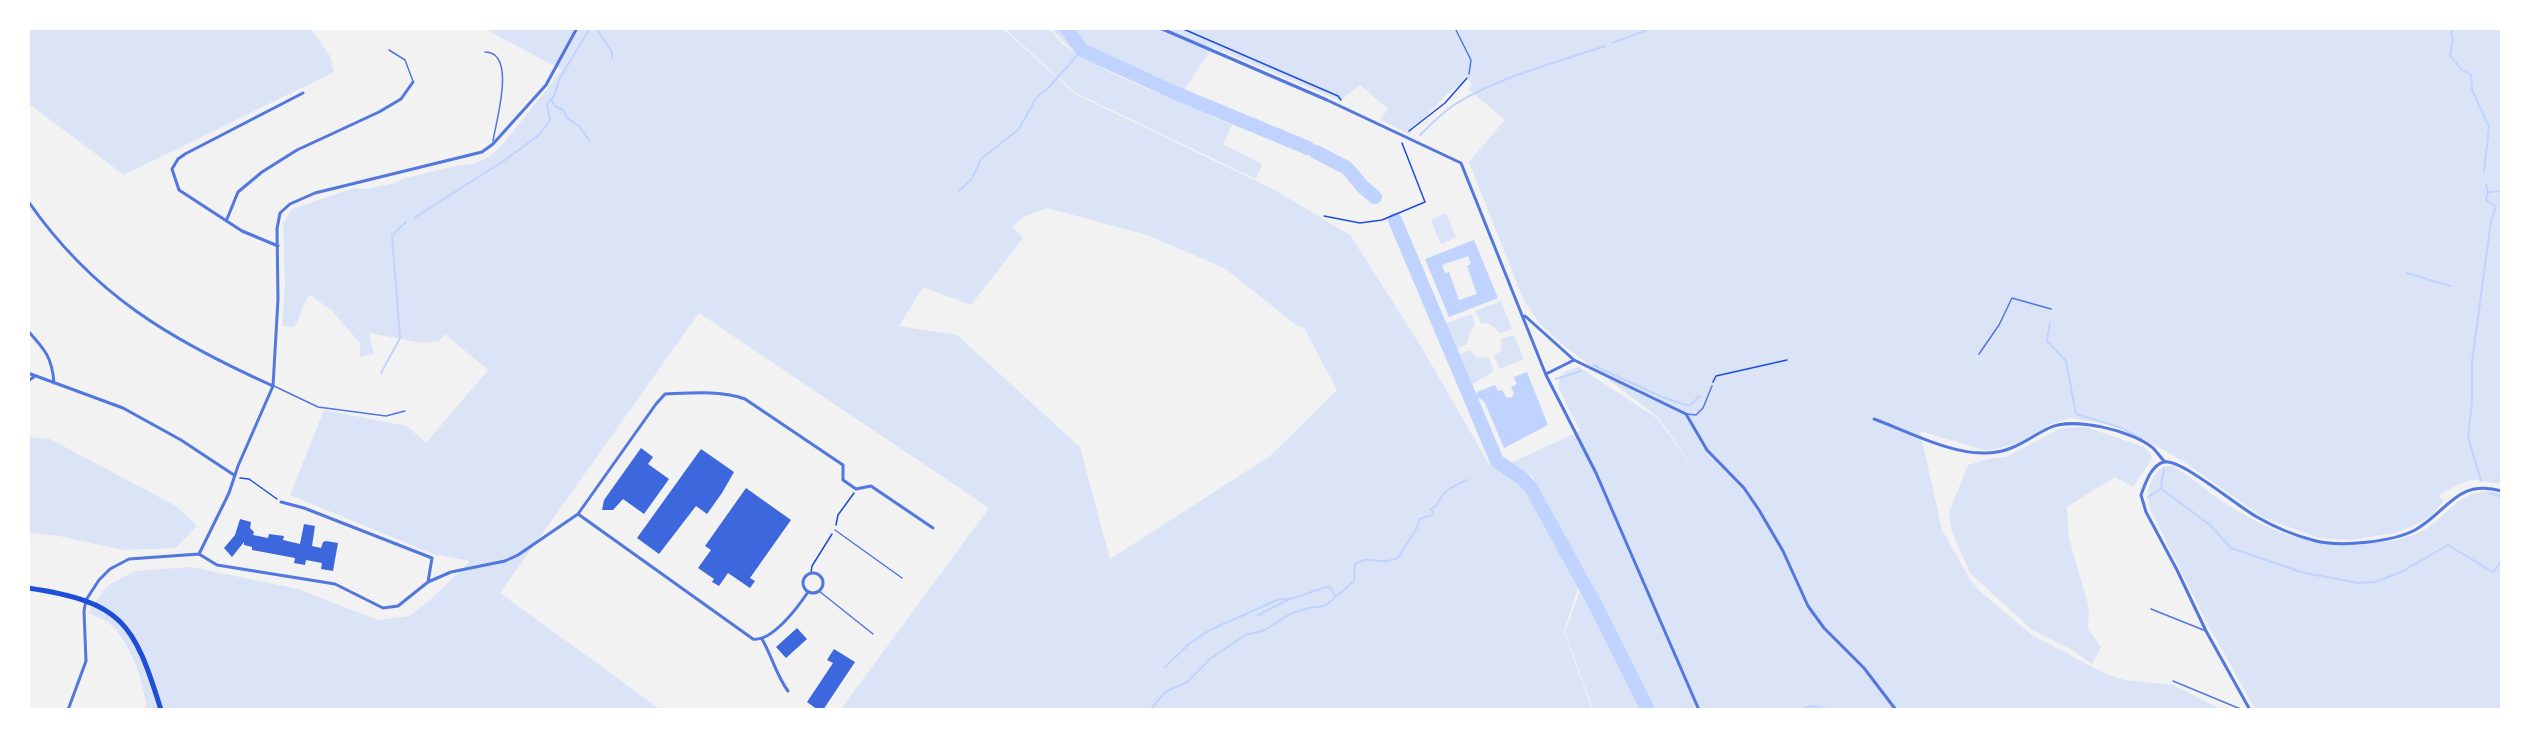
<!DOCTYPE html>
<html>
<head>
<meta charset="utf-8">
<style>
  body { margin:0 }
  #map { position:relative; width:2530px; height:738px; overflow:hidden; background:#f2f2f2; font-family:"Fira Sans",sans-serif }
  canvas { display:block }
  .frame { position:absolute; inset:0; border:30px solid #fff; pointer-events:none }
</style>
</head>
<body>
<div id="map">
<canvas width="2530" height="738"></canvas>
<div class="frame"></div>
</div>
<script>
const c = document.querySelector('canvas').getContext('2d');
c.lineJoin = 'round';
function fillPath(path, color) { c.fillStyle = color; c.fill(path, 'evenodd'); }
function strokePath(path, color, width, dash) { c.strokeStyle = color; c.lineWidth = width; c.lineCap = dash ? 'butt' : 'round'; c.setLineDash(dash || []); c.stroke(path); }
fillPath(new Path2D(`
  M 29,28 L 311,29 L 330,56 L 334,72 L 124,175 L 29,104 Z
  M 485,29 L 1003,29 L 1075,94 L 1273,189 L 1350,235 L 1419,343 L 1489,464 L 1532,484 L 1581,578 L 1564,632 L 1592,709 L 841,709 L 989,508 L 699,313 L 500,593 L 660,709 L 147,709 C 142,679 133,646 110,624 C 104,619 95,616 88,613 L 103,591 L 110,584 L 135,571 L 191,567 L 298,589 L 378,620 L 409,616 L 431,599 L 470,561 L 433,554 L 290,495 L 324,410 L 407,426 L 426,443 L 488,370 L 445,334 L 439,341 L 422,343 L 369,333 L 374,354 L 360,357 L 360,343 L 331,310 L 310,295 C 301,304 302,316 294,327 L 282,326 L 285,283 L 283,223 L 292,209 L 354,188 L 365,189 L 395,183 L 402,179 L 460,165 L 474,164 L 490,156 L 502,145 L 562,70 ZM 1047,208 L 1147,235 L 1224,268 L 1296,325 L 1304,328 L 1337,390 L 1270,456 L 1110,559 L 1080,447 L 957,335 L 899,326 L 923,287 L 971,305 L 1023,238 L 1013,227 L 1023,217 Z
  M 1005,29 L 1050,29 L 1062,44 L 1109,72 L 1232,125 L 1223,144 L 1262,164 L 1256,179 L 1076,93 Z
  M 1052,29 L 2501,29 L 2501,483 C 2492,484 2487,481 2478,480 C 2466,478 2449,490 2438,496 L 2444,500 L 2431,516 L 2422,522 L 2395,533 L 2350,540 L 2319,538 L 2264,518 L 2181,460 L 2122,426 L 2069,418 L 2049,425 L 2019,443 L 1987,451 L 1920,431 L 1942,530 L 1971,581 L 1981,592 L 2032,635 L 2104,673 L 2125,680 L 2173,685 L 2221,709 L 1593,709 L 1565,632 L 1585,577 L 1532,476 L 1508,464 L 1580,431 L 1558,387 L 1560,377 L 1566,371 L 1579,367 L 1658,419 L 1706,486 L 1659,418 L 1563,345 L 1540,324 L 1523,299 L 1469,162 L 1505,120 L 1468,89 L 1472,85 L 1466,76 L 1459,86 L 1447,94 L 1409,134 L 1380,120 L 1388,109 L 1360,85 L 1340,101 L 1213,47 L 1178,99 C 1135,81 1081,66 1052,29 Z
  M 1446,213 L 1456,237 L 1443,244 L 1440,243 L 1431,220 Z
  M 1501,301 L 1512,329 L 1500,333 L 1490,324 L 1481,323 L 1475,311 Z
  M 1472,314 L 1475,325 L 1469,333 L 1467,344 L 1455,350 L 1444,324 Z
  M 1514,335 L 1524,359 L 1500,369 L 1494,356 L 1501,350 L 1501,339 Z
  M 1470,350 L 1476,357 L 1489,358 L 1494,371 L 1471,385 L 1457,355 Z
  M 2086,427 L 2144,447 L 2150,453 L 2152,459 L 2133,487 L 2115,477 L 2067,507 L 2069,538 L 2089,608 L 2088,629 L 2101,647 L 2092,664 L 2072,650 L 2032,630 L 1970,573 L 1952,532 L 1949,512 L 1968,465 L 1988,459 L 2006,457 L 2061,428 Z
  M 28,437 L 50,439 L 176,506 L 197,526 L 176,548 L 123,550 L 59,536 L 29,533 Z
  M 2165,466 L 2173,466 C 2191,477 2207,491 2225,503 C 2271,534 2320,550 2375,543 C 2392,541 2413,538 2427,528 C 2452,510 2466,484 2501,493 L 2501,709 L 2255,709 L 2206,621 L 2150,509 C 2146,492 2149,475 2165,466 Z`), '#dbe4f7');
fillPath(new Path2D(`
  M 1474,240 L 1498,298 L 1449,317 L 1425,259 ZM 1468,256 L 1471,264 L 1467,266 L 1477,294 L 1459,300 L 1449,272 L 1445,273 L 1442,265 Z
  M 1527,372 L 1548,425 L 1504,448 L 1485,403 L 1481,399 L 1476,397 L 1477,392 L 1495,385 L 1498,391 L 1502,390 L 1507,398 L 1512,397 L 1514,393 L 1511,387 L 1517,384 L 1514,377 Z`), '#bfd3fe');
strokePath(new Path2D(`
  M 596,28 L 612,52 L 612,58
  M 2453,28 L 2451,35 L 2453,40 L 2450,55 L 2461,69 L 2471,75 L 2472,90 L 2489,127 L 2484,171
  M 1612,43 L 1653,28
  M 551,99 L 555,106 L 563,110 L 567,118 L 579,126 L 589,140
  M 1420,135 C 1430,125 1442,113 1454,105 C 1495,78 1558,62 1605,46
  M 2486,184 L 2488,192
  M 959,191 L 972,179 L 981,159 L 1019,129 L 1036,98 L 1048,88 L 1082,50
  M 414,218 L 505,160 L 539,135 L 550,120 L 547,104 L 554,96 L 560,78 L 590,28
  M 2407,273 L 2450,286
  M 2050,322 L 2047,341 L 2066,361 L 2076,414 L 2122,428 L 2142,439
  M 1593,365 L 1662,397 L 1689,406 L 1700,396
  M 381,373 L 400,338 L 392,235 L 406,222
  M 1556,379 L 1581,371
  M 2164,469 L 2161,486 L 2164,491 L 2210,525 L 2231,548 L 2304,573 L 2343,580 L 2358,583 L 2375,582 L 2401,572 L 2448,545 L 2493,572 L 2502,561
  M 1503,472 L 1507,468
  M 2481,481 L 2468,437 L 2472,401 L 2472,362 L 2491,221 L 2496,207 L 2486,200 L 2488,192 L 2502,191
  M 2490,493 L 2502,497
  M 2148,497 L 2162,488
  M 1258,615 L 1290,599
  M 1165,667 L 1190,643 L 1210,630 L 1277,600 L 1294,598 L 1329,586 L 1335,596
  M 1150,710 L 1165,692 L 1187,682 L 1210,659 L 1245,635 L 1265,630 L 1290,614 L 1308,608 L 1325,606 L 1354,581 L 1355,564 C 1370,554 1381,567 1399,557 C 1405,544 1416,534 1420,519 L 1432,515 L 1433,511 L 1431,509 L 1437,505 C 1442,491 1454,486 1467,480
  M 1797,710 L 1812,706 L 1834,710`), '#bfd3fe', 2);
strokePath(new Path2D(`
  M 1066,28 L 1082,50 L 1173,92 L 1308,148
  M 1316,152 L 1347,168 L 1363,187 L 1375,197
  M 1395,220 L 1497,461 L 1523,479 L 1531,488 L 1597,608 L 1648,710`), '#bfd3fe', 14);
fillPath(new Path2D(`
  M 641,448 L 653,457 L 648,464 L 669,479 L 644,514 L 623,499 L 613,510 L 602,510 L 604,500 Z
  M 701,449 L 734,472 L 722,493 L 707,514 L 696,506 L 659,554 L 637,538 Z
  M 746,488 L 791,520 L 750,578 L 755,581 L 750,588 L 728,573 L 719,586 L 712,582 L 714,579 L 698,568 L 711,550 L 705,546 Z
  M 240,519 L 251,522 L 250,528 L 254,532 L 253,535 L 268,538 L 269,534 L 284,536 L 283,540 L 300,544 L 304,524 L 315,526 L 312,546 L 321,548 L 323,542 L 326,541 L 338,543 L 333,571 L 321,569 L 322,563 L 306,560 L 305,565 L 294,563 L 295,558 L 252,550 L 252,547 L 244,545 L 244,542 L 232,557 L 224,548 L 235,535 Z
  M 797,628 L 807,639 L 786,658 L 776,647 Z
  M 834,649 L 855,662 L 823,710 L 818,710 L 807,702 L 833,663 L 827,660 Z`), '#3d67dc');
strokePath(new Path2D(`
  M 1181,28 L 1338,96 L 1341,100
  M 1409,131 L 1445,103 L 1467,78
  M 1324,216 L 1360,223 L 1382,220 L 1425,202 L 1402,143
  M 1713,382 L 1716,376 L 1787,360
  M 240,478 L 249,479 L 277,499
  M 836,525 L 838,515 L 854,493
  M 811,573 L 812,566 L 832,534`), '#1d4ed8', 1.5);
strokePath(new Path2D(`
  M 1455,28 L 1471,60 L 1469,74
  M 389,50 L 405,60 L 413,81
  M 485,52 C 517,52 496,121 493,141
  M 1979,354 L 1999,325 L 2012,298 L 2051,309
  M 274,386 L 318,407 L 386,416 L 405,411
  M 1687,414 L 1696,415 L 1703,408 L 1712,386
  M 835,530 L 902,578
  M 819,591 L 873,634
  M 2151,609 L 2206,631
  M 2173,681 L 2243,710`), '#5277de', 1.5);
strokePath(new Path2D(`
  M 1160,28 L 1327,100 L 1461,163 L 1546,375 L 1596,473 L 1699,710
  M 28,201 C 93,295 171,340 273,386
  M 227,219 L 238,192 L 262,172 L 297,150 L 379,112 L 401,99 L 413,82
  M 278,246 L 242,231 L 179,190 L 172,169 L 178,159 L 185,154 L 303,93
  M 1525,316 L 1574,360 L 1686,414 L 1707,450 L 1744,488 L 1759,510 L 1783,551 L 1808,606 L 1824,628 L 1864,668 L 1896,710
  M 28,331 C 45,350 52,357 54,383
  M 28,373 L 123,408 L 181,440 L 234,475
  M 1546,374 L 1574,360
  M 28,381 L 35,376
  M 1874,419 C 1907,431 1952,455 1987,453 C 2014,452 2026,439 2049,428 C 2072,416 2134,431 2153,448 C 2157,452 2161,458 2165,462
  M 281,502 L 304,508 L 432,558 L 428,582
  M 578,514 L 753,639 C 772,642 798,607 808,592
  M 199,554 L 217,565 L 335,584 L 383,608 L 398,606 L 428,582 L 451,572 L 505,561 L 518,555 L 578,514 L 656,404 L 665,394 C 690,393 722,390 745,399 L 843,465 L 843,480 L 856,489 L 871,486 L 933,528
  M 199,554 L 229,493 L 238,466 L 273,386 L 278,299 L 277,229 L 280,213 L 290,204 L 315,193 L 482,152 L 493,144 L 546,85 L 577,28
  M803 583a10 10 0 1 1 20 0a10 10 0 1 1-20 0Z
  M 762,639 C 772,656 776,675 788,691
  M 68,710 L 86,661 L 84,611 L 86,600 L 99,580 L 110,569 L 129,559 L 199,554
  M 2250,710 L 2206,631 L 2177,570 L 2146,512 L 2141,495 C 2145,484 2151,465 2164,462 C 2182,459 2238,507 2257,517 C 2276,528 2296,536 2316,541 C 2342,547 2392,542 2415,530 C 2448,512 2456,478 2502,491`), '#5277de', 3);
strokePath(new Path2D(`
  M 28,588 C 122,602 134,622 161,710`), '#1d4ed8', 5);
</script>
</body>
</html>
